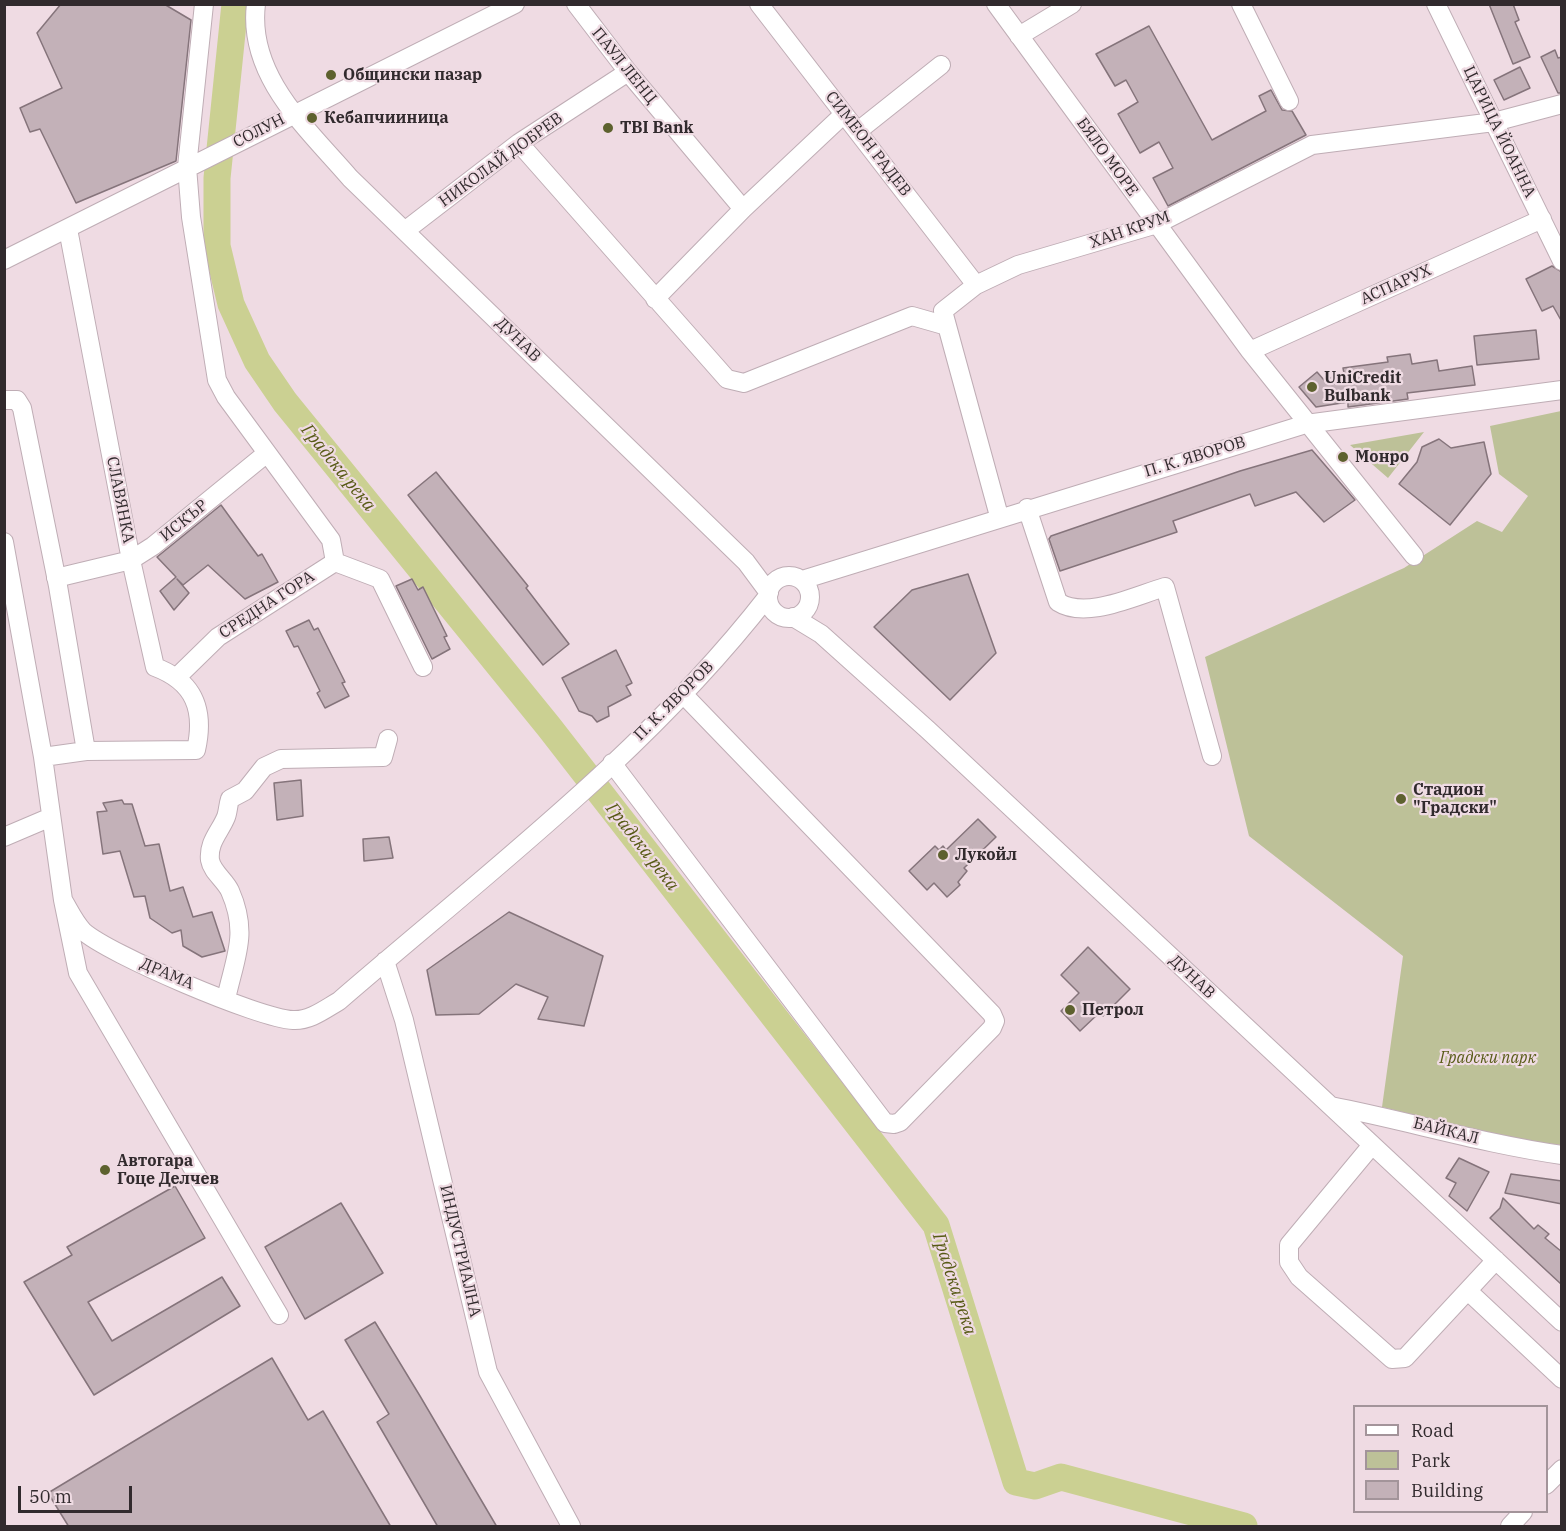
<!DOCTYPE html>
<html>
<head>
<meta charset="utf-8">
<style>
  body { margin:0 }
  #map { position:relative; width:1566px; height:1531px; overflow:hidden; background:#efdbe3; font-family:"IBM Plex Serif",serif }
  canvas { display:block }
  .frame { position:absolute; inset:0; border:6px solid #312a2d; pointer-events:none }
  .legend { position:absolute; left:1353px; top:1405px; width:195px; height:108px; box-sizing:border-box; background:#efdbe3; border:2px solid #a3949a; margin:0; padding:8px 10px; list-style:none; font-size:18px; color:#312a2d }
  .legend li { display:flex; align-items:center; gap:12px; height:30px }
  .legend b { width:30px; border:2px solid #a3949a }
  .scale { position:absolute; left:18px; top:1486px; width:114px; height:27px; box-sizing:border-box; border:3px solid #312a2d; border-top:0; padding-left:8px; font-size:18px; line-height:21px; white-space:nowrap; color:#312a2d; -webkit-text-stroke:4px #efdbe3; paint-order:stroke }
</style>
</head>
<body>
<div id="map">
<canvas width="1566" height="1531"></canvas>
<div class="frame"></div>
<ul class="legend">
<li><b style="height:8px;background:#fff"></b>Road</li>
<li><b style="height:16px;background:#bdc198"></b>Park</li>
<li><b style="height:16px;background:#c3b1b8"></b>Building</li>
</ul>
<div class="scale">50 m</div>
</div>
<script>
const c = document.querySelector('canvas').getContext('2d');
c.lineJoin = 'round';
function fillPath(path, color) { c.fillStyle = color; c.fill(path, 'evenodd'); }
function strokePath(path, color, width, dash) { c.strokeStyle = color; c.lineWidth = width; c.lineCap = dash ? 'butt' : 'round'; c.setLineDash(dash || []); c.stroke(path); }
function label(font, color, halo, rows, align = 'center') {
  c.font = font + ' "IBM Plex Serif",serif'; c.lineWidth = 4.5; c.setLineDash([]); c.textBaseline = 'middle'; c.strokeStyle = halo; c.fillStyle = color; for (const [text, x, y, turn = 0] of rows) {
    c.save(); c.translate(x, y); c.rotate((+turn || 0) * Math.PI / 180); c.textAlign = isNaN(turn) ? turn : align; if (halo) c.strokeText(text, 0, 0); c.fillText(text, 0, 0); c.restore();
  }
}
fillPath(new Path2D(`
  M 1561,411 L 1561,1145 L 1506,1138 L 1382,1107 L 1403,956 L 1249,836 L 1205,657 L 1404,568 L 1477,521 L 1502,532 L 1528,496 L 1499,474 L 1490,426 Z
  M 1424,432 L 1388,478 L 1350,445 Z`), '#bdc198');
strokePath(new Path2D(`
  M 235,4 L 217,178 L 217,246 L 231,304 L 257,361 L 285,402 L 549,727 L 936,1225 L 1016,1482 L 1035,1486 L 1061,1477 L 1244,1526`), '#cbd092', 27);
const building = new Path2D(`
  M 61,4 L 164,4 L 191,20 L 176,161 L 76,203 L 40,129 L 30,132 L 20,108 L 62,88 L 37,33 Z
  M 1489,4 L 1513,4 L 1519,20 L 1515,22 L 1530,57 L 1513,64 Z
  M 1149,26 L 1212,140 L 1266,111 L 1259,96 L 1271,90 L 1282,110 L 1292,111 L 1306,135 L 1168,206 L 1153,178 L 1173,168 L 1159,142 L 1140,153 L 1118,114 L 1138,102 L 1126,80 L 1115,86 L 1096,54 Z
  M 1555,50 L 1558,58 L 1562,57 L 1562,93 L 1558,93 L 1541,57 Z
  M 1520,67 L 1530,88 L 1504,100 L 1494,80 Z
  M 1552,266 L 1562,272 L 1562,322 L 1553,306 L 1542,311 L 1526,279 Z
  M 1536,330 L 1539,359 L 1477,365 L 1474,336 Z
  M 1410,354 L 1412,364 L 1437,360 L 1439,371 L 1472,366 L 1475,385 L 1407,393 L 1408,399 L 1348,407 L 1348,402 L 1316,407 L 1299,387 L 1317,372 L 1324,380 L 1344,373 L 1343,368 L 1388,362 L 1387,357 Z
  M 1439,439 L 1451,448 L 1484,442 L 1491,474 L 1450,525 L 1399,484 L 1417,462 L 1422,447 Z
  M 1312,450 L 1355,500 L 1324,522 L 1296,492 L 1255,506 L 1250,494 L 1173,521 L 1177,532 L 1060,571 L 1049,539 L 1051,536 L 1240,471 Z
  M 436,472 L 528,586 L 526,588 L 569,644 L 543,665 L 408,495 Z
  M 221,505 L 258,556 L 262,554 L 278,582 L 245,599 L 208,565 L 183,585 L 177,579 L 189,593 L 174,610 L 160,591 L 176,577 L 157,557 Z
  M 968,574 L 996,653 L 950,700 L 874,627 L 912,590 Z
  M 412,579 L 418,590 L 423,587 L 447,636 L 444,637 L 450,649 L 432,659 L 396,586 Z
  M 309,620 L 314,630 L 318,628 L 345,682 L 342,683 L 349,696 L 325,708 L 317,693 L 320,691 L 298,646 L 294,647 L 286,631 Z
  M 616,650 L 632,683 L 626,686 L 631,695 L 608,707 L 609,716 L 597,722 L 592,716 L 579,711 L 562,678 Z
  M 301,780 L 303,816 L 277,820 L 274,783 Z
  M 122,800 L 124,804 L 132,804 L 145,846 L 159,844 L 170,891 L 183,887 L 193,917 L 212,912 L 225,951 L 202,957 L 183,946 L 181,930 L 172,933 L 150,918 L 145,896 L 134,897 L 120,851 L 103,854 L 97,812 L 107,811 L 103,803 Z
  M 978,819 L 996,837 L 964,868 L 967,871 L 958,882 L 960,885 L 947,897 L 934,883 L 927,890 L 909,871 L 935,846 L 939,850 L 943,846 L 946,850 Z
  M 389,837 L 393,858 L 364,861 L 363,839 Z
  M 509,912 L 603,956 L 584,1026 L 538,1019 L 548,997 L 516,984 L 479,1014 L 436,1015 L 427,970 Z
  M 1088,947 L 1130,989 L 1103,1016 L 1099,1013 L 1080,1031 L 1061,1011 L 1079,993 L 1061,975 Z
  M 1459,1158 L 1489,1172 L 1467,1211 L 1449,1196 L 1456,1183 L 1446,1178 Z
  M 1511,1174 L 1562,1181 L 1562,1204 L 1505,1193 Z
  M 175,1186 L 205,1238 L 88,1302 L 112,1341 L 222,1277 L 240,1306 L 94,1395 L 24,1282 L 72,1255 L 67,1247 Z
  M 1503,1198 L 1534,1229 L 1538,1225 L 1549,1234 L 1545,1238 L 1562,1252 L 1562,1285 L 1490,1218 L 1500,1208 Z
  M 341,1203 L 383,1273 L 305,1319 L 265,1247 Z
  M 375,1322 L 420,1396 L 497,1527 L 438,1527 L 377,1422 L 389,1414 L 345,1340 Z
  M 272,1358 L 308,1420 L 323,1411 L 391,1527 L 69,1527 L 48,1493 Z`);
fillPath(building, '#c3b1b8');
strokePath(building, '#85747b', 1.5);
const minor = new Path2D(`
  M 204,4 L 187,167 L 191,217 L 217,380 L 226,397 L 331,540 L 335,562
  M 256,4 C 247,76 307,128 350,178 L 746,562 L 769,593
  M 576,4 L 628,72 L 743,209
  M 759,4 L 976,285
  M 996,4 L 1250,351 L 1414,556
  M 1241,4 L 1289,101
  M 1436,4 L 1562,261
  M 1019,36 L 1072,4
  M 858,131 L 941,65
  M 519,143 L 727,379 L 744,383 L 912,316 L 947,326
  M 406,230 L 519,143 L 628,72
  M 4,260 L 515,4
  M 655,299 L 743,209 L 844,114
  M 1250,351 L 1542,219
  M 4,400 L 17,400 L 22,408 L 58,586 L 86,751
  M 1027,508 L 1058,602 C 1086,620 1134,596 1165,587 L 1212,756
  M 999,516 L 943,311 L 976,285 L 1018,265 L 1157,224 L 1312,145 L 1494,122 L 1562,104
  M 4,542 L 43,757 L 63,900 L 78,973 L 279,1315
  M 335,562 L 380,579 L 423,667
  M768 597a21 21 0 1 1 42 0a21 21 0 1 1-42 0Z
  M 56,578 L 131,560 L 153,546 L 267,453
  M 802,580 L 1306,424 L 1562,390
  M 793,617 L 821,634 L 928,730 L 1562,1322
  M 177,677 L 218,637 L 335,562
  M 43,757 L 86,751 L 196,750 C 205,710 195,682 155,667 L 131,560 L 68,229
  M 612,763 L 885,1123 L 894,1124 L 900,1122 L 992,1028 L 995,1021 L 992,1014 L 683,694
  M 4,837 L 51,817
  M 63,900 C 69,910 75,923 83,931 C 108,954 260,1019 293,1020 C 310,1021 325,1009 339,1001 C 487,873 647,752 768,596
  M 385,961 L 404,1020 L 488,1372 L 571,1526
  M 226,999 C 235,957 249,934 230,891 C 225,880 212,872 210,860 C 208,842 220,832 226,817 C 228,812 228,805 230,799 L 245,791 L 264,767 L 281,759 L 383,757 L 388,739
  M 1331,1106 C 1408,1121 1484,1144 1562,1155
  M 1372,1145 L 1289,1245 L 1289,1262 L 1299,1277 L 1392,1359 L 1405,1358 L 1496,1260
  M 1468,1291 L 1562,1379
  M 1546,1485 L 1562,1469
  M 1510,1526 L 1523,1512`);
strokePath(minor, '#bfadb5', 20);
strokePath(minor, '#fff', 18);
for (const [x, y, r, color] of [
  [331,75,6,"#5d612e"],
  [312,118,6,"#5d612e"],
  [608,128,6,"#5d612e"],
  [1312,387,6,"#5d612e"],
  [1343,457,6,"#5d612e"],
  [1401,799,6,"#5d612e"],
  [943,855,6,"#5d612e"],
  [1070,1010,6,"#5d612e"],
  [105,1170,6,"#5d612e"]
]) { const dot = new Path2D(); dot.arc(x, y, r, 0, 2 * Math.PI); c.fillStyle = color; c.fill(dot); strokePath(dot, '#efdbe3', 2); }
label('16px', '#312a2d', '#efdbe3', [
  ["ПАУЛ ЛЕНЦ",624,66,51],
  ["СОЛУН",259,131,-27],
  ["ЦАРИЦА ЙОАННА",1499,132,64],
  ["СИМЕОН РАДЕВ",868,144,52],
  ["БЯЛО МОРЕ",1107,157,54],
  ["НИКОЛАЙ ДОБРЕВ",501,160,-36],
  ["ХАН КРУМ",1130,230,-19],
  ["АСПАРУХ",1396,285,-24],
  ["ДУНАВ",518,340,44],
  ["П. К. ЯВОРОВ",1195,457,-17],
  ["СЛАВЯНКА",120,500,79],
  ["ИСКЪР",184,521,-39],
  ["СРЕДНА ГОРА",267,605,-33],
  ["П. К. ЯВОРОВ",674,701,-45],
  ["ДРАМА",167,974,23],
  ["ДУНАВ",1192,977,43],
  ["БАЙКАЛ",1446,1131,14],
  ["ИНДУСТРИАЛНА",460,1251,77]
]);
label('bold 16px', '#312a2d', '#efdbe3', [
  ["Общински пазар",343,75],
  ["Кебапчииница",324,118],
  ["TBI Bank",620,128],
  ["UniCredit",1324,378],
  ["Bulbank",1324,396],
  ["Монро",1355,457],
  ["Стадион",1413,790],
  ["\"Градски\"",1413,808],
  ["Лукойл",955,855],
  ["Петрол",1082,1010],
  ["Автогара",117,1161],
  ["Гоце Делчев",117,1179]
], 'left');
label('italic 16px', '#595c18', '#efdbe3', [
  ["Градски парк",1488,1058]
]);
label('italic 18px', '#575a15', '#efdbe3', [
  ["Градска река",338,468,51],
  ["Градска река",642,847,52],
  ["Градска река",954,1284,72]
]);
</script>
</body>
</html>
